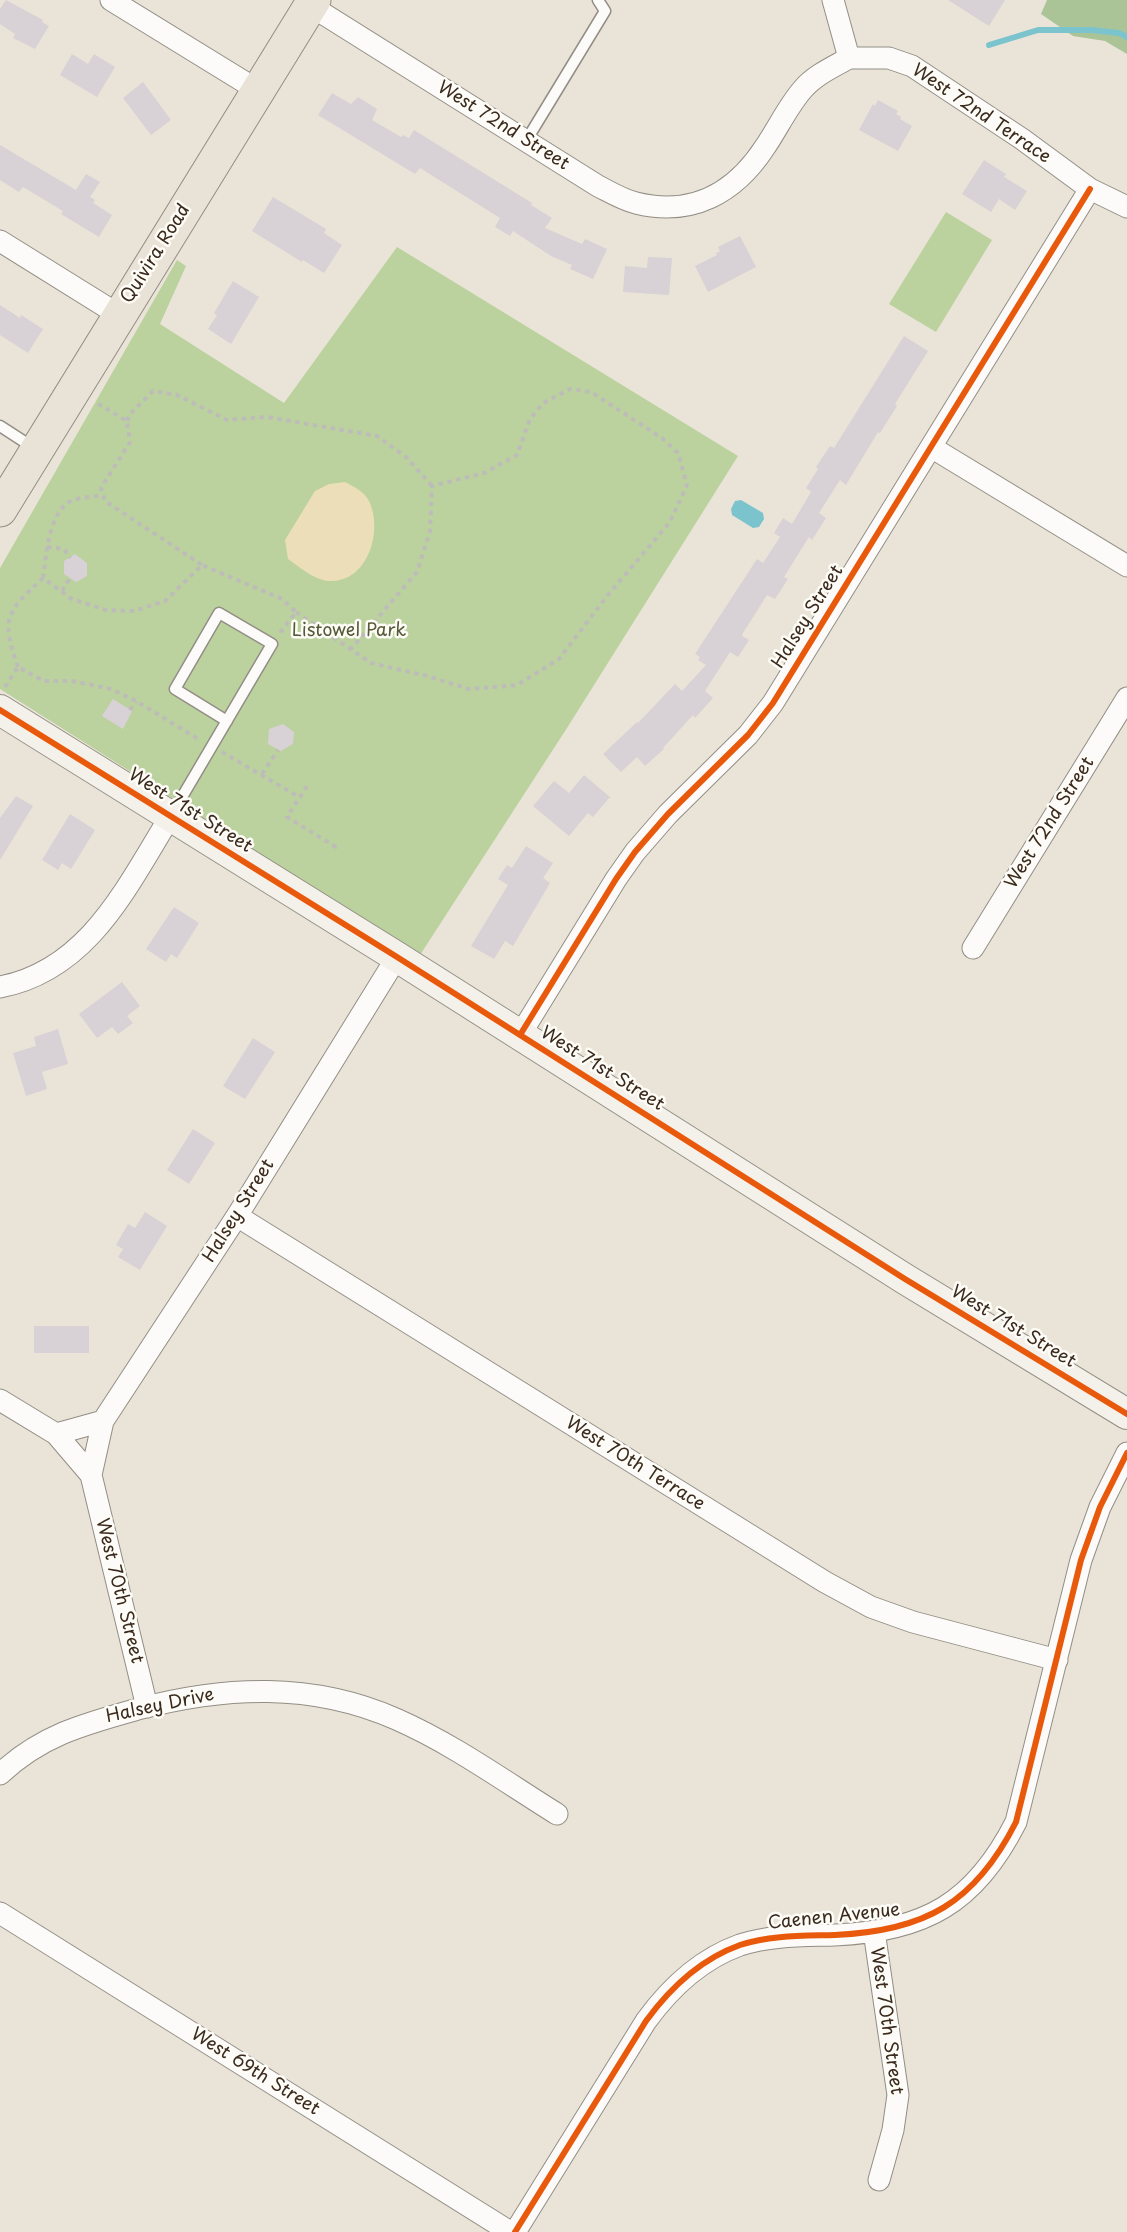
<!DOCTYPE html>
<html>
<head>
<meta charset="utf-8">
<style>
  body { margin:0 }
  canvas { display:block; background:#e9e4d7 }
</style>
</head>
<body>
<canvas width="1127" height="2232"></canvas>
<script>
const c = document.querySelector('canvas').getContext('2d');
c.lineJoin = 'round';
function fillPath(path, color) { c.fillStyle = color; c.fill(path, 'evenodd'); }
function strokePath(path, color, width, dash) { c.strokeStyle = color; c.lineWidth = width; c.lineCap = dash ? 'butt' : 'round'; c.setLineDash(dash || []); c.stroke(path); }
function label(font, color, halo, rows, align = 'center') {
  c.font = font + ' "Playpen Sans",sans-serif'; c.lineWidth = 5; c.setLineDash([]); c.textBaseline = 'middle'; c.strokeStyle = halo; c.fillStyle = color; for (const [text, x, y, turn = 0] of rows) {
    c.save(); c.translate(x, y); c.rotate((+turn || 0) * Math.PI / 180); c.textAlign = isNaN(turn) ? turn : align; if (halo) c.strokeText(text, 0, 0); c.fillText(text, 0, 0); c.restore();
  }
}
fillPath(new Path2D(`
  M 946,212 L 992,240 L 936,332 L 889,304 Z
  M 397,247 L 738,456 L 567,728 L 420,955 L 0,689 L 0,568 L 177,260 L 186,266 L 160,324 L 284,403 Z`), '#bbd29f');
fillPath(new Path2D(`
  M 1047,0 L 1127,0 L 1127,54 L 1105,41 L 1073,36 L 1041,14 Z`), '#abc497');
fillPath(new Path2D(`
  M 345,482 C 354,487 364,491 369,501 C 383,530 369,579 333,581 C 316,582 301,568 288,559 L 285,540 L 315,491 L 329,484 Z`), '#ecdeb8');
fillPath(new Path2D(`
  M 741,500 L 763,513 L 764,519 L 759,527 L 753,528 L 732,515 L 731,509 L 735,501 Z`), '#7cc4cd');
strokePath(new Path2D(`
  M 989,45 L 1038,30 L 1091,30 L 1119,33 L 1127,37`), '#7cc4cd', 6);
fillPath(new Path2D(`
  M 6,0 L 43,20 L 42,22 L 49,26 L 35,49 L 13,38 L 15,34 L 0,24 L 0,9 Z
  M 948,0 L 1005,0 L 989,26 Z
  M 72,54 L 88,64 L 94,54 L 115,67 L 97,97 L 60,75 Z
  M 143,82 L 171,120 L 151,135 L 123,98 Z
  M 332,93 L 351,104 L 358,97 L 377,109 L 372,120 L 401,137 L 403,135 L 409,138 L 414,130 L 532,203 L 531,205 L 552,218 L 545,228 L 582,244 L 585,239 L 607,249 L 593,279 L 570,269 L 572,265 L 551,256 L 513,231 L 510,236 L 495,227 L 500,218 L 420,168 L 415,174 L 318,115 Z
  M 878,100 L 898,111 L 896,114 L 901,117 L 900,119 L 912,126 L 898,151 L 859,130 L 873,104 L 875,106 Z
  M 0,145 L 76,190 L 86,174 L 100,182 L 90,197 L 95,200 L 93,203 L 112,215 L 99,237 L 61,214 L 63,211 L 23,187 L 19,192 L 0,180 Z
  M 984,160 L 1006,174 L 1004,177 L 1027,191 L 1015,210 L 999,199 L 991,212 L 962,194 Z
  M 273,197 L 326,229 L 324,233 L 342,245 L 324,273 L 303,260 L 302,262 L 252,231 Z
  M 740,236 L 756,267 L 708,292 L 695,266 L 717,255 L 716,253 L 720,251 L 718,247 Z
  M 648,257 L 672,258 L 669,295 L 623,292 L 625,266 L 647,268 Z
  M 233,281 L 259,297 L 231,344 L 208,329 L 217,315 L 214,313 Z
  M 0,305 L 20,318 L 21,315 L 43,329 L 28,353 L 0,335 Z
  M 904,336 L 928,351 L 895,404 L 897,406 L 880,433 L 878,432 L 846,485 L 840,480 L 819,513 L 826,518 L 812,540 L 809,537 L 784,577 L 788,579 L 775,599 L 767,595 L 743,633 L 742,636 L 749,640 L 738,657 L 730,652 L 705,691 L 713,698 L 695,718 L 693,715 L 663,748 L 664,749 L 645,766 L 637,757 L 621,772 L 603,754 L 637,722 L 638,723 L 675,684 L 682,691 L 706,665 L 698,660 L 700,657 L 695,654 L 757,559 L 763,563 L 780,537 L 774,533 L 783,518 L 792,524 L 811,492 L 806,488 L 818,469 L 816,467 L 830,446 L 834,448 Z
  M 75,554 L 87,563 L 87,576 L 76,582 L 64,574 L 64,561 Z
  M 113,699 L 132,711 L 123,729 L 102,716 Z
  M 283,724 L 294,732 L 293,744 L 281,751 L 268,744 L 269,729 Z
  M 584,775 L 611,798 L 609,798 L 593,817 L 588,813 L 569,836 L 533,806 L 554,781 L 569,793 Z
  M 16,796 L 33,806 L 0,860 L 0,818 Z
  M 70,814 L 95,830 L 71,869 L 62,863 L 58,870 L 42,860 Z
  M 526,846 L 553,863 L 543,878 L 550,883 L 513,946 L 505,941 L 494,959 L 471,946 L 508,885 L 498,879 L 507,865 L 512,868 Z
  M 174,907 L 199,923 L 177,958 L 171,954 L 166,962 L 146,949 Z
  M 122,982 L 140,1006 L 127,1016 L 133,1023 L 118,1034 L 112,1027 L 97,1038 L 79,1014 Z
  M 58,1029 L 68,1064 L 42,1072 L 47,1089 L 26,1096 L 13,1053 L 36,1046 L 34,1037 Z
  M 253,1038 L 275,1052 L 245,1099 L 223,1086 Z
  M 193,1129 L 215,1143 L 189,1184 L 167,1170 Z
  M 145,1212 L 167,1226 L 140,1270 L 118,1257 L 123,1249 L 116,1245 L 128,1224 L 135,1228 Z
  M 34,1326 L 89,1326 L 89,1353 L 34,1353 Z`), '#d8d1d6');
const lane = new Path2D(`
  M 526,141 L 605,11 L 598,0
  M 0,426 L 34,448
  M 172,814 L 272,644 L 219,613 L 175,689 L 227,721`);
const street = new Path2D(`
  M 111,0 L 259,91
  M 833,0 L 849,58 L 889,58 L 912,66 L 1022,139 L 1090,189 L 1127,207
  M 311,6 L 598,186 C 610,192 623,200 636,203 C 692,217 735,193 765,147 C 778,128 788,106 803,89 C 815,75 833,67 849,58
  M 0,241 L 119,315
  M 931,447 L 1127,566
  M 973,948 L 1127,698
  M 0,987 C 89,970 127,886 170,817
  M 520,1035 L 616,879 L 635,852 L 668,814 L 748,735 L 773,703 L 1090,189
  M 237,1216 L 825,1582 L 871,1607 L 913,1622 L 1057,1660
  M 0,1400 L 56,1434 L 91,1475 L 147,1707
  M 56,1434 L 103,1421 L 237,1216 L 397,957
  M 91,1475 L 103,1421
  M 0,1774 C 42,1735 84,1724 138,1709 C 225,1686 312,1682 396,1719 C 453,1744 504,1781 557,1814
  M 0,1913 L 510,2232
  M 874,1931 L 898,2095 L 893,2130 L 879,2180
  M 515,2232 L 646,2021 C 670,1988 701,1959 740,1945 C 771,1935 803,1936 835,1935 C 925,1931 975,1903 1016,1822 L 1081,1560 L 1100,1507 L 1127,1453`);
const secondary = new Path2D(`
  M 0,710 L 397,957 L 905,1279 L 1127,1414`);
const primary = new Path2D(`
  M 0,510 L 314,0`);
strokePath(lane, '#938e85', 13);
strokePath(street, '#938e85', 23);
strokePath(secondary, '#938e85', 32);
strokePath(primary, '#938e85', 35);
strokePath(new Path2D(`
  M 98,404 L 127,421 L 130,442 L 101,488 L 105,501 L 202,565
  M 127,421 L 130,414 L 153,391 L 177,395 L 227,420 L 267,417 L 377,436 L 406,457 L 432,486
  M 47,547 L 64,549 L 70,558
  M 43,578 C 46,557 49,511 71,501 C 80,497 93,497 103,495
  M 62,591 L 70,578
  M 296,612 L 371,663 L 427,676 L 469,689 L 517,685 L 559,659 L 607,596 L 670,522 L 687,485 L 678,453 L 662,438 L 591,392 L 570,389 L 543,403 L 530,419 L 517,455 L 484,473 L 432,486 L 430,531 L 417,572 L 351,649
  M 18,667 C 0,617 7,612 43,578 L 72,599 L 106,610 L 134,611 L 165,601 L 202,565 L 282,599 L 296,612 L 279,634
  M 5,687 L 18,667 L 44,681 L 72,681 L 111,689 L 136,701 L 200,740
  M 130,710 L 136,701
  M 222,752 L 299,797
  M 262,774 L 278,750
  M 307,786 L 287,817 L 336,847 L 338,844`), '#bebcb9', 4, [4.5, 4.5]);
strokePath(lane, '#fcfbf9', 10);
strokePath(street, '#fcfbf9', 21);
strokePath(secondary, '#f4f1eb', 30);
strokePath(primary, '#e9e2d6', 33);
strokePath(new Path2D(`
  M 0,710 L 397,957 L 905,1279 L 1127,1414
  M 520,1035 L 616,879 L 635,852 L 668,814 L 748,735 L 773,703 L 1090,189
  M 515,2232 L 646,2021 C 670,1988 701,1959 740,1945 C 771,1935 803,1936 835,1935 C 925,1931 975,1903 1016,1822 L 1081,1560 L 1100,1507 L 1127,1453`), '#e8590c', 6);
label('18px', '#3b2a1e', '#fdfcf7', [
  ["West 72nd Terrace",981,114,34],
  ["West 72nd Street",503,126,32],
  ["Quivira Road",156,254,-58],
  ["Halsey Street",808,617,-58],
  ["West 71st Street",190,811,32],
  ["West 72nd Street",1050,823,-58],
  ["West 71st Street",602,1069,32],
  ["Halsey Street",239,1211,-58],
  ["West 71st Street",1013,1327,31],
  ["West 70th Terrace",635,1464,32],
  ["West 70th Street",119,1591,76],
  ["Halsey Drive",160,1706,-12],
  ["Caenen Avenue",834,1917,-6],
  ["West 70th Street",886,2021,82],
  ["West 69th Street",255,2072,32]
]);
label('18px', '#565837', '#fdfcf7', [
  ["Listowel Park",349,631]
]);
</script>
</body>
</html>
